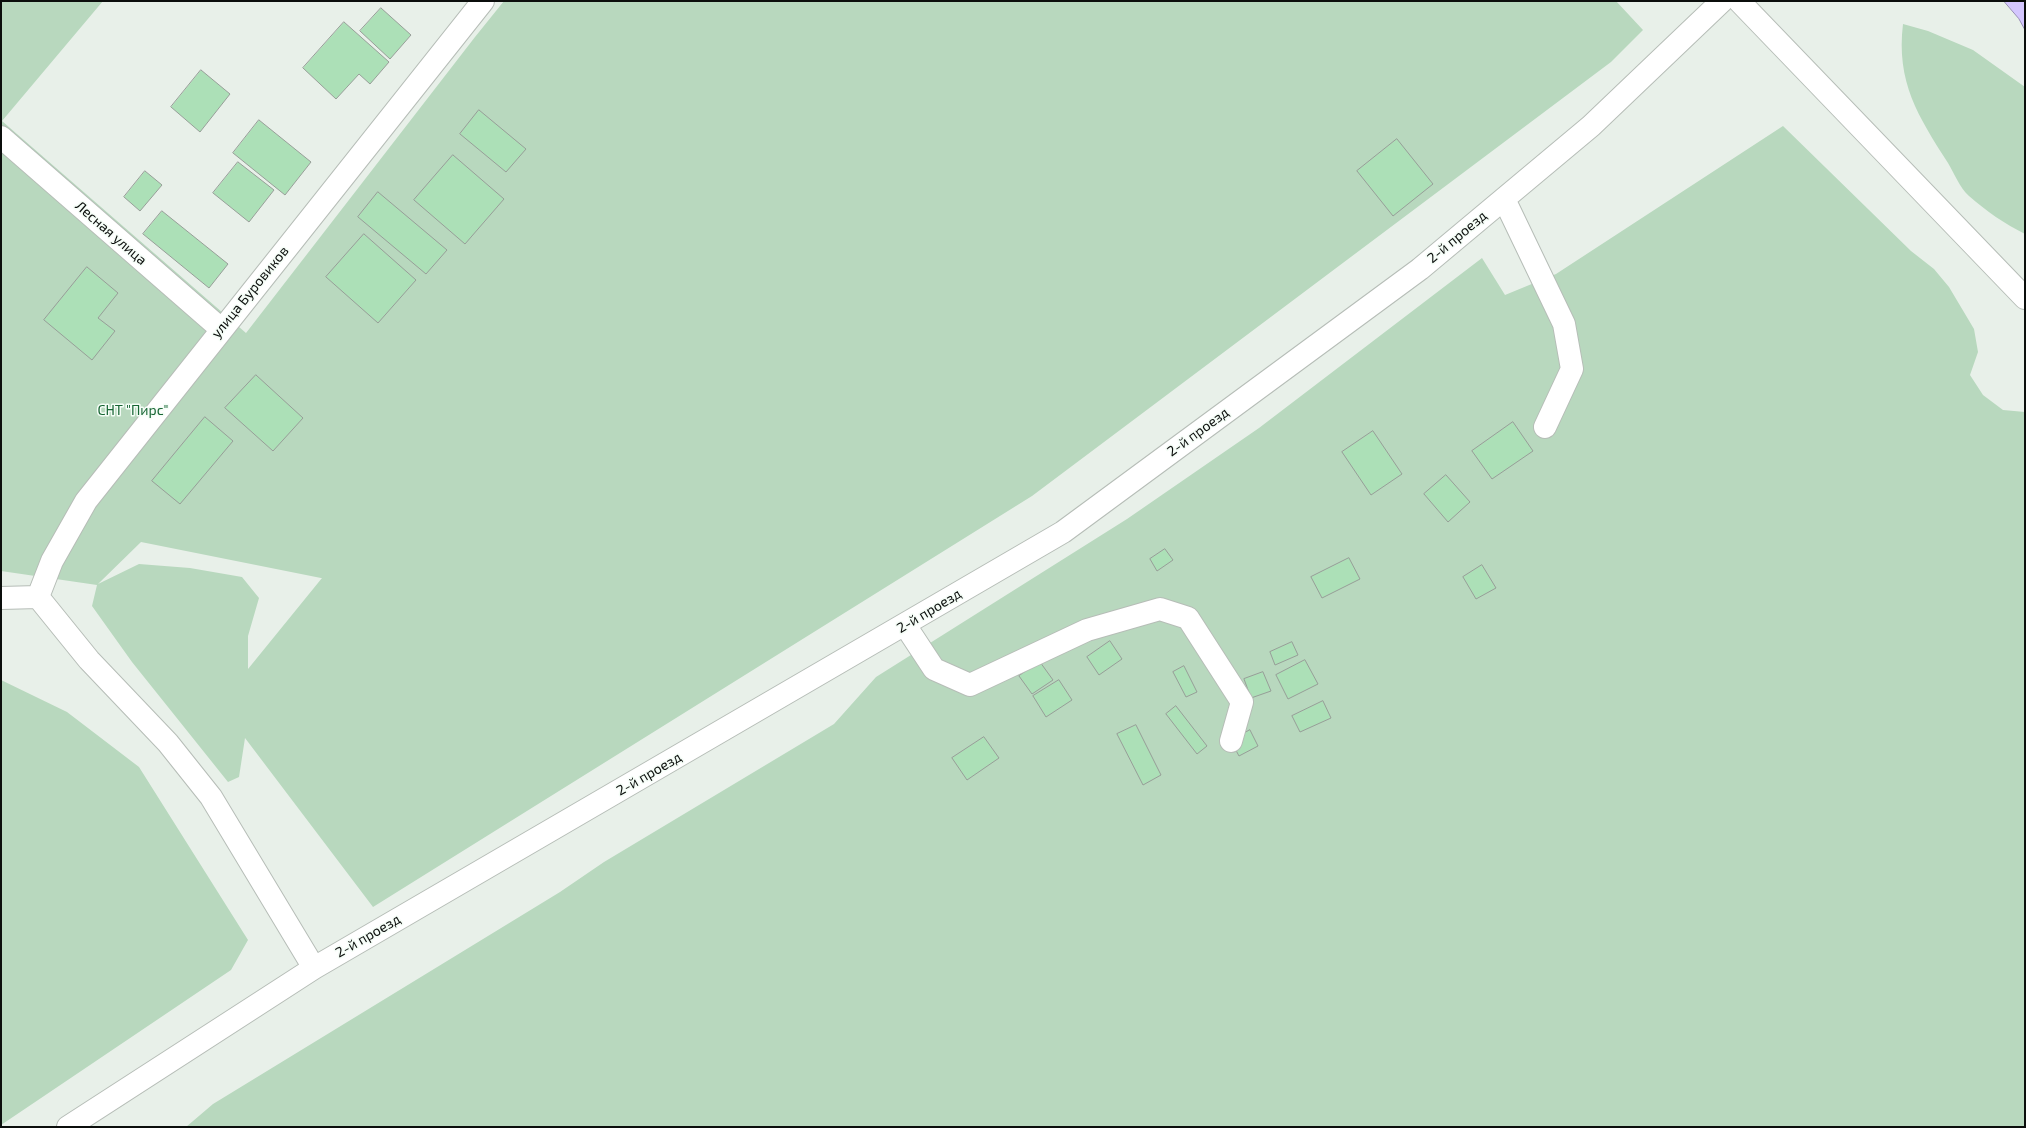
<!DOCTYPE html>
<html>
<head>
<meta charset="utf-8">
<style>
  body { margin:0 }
  #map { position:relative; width:2026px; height:1128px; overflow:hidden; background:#e8f0e9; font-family:"Exo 2",sans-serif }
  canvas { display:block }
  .frame { position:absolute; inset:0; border:2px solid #0b0e0c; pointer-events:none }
</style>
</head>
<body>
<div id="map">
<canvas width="2026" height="1128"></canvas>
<div class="frame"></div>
</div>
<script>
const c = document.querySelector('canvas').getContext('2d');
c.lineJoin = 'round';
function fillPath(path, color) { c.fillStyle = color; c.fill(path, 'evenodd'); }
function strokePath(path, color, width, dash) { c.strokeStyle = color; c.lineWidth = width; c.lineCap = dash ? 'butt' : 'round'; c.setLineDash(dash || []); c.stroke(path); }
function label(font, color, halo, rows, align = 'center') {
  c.font = font + ' "Exo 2",sans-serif'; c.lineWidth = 3; c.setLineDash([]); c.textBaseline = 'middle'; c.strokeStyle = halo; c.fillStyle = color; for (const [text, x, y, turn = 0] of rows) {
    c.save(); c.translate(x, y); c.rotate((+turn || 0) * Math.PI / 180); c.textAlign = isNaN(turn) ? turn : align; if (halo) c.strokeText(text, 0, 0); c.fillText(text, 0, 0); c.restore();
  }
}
fillPath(new Path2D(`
  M 1,1 L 103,1 L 2,121 L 246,333 L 475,37 L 504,1 L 1616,1 L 1643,30 L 1611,62 L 1032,496 L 373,907 L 245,738 L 239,777 L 228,782 L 132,662 L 92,606 L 97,585 L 1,571 ZM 141,542 L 321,578 L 322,578 L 248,669 L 248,636 L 259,598 L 242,577 L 190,568 L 139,564 L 98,584 Z
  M 1903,24 L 1928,31 L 1973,50 L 2025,87 L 2025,234 C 2005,224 1986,211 1969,196 C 1960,188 1954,173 1948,163 C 1918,116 1896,82 1903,24 Z
  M 1783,126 L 1911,251 L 1934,269 L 1949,287 L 1974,329 L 1978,352 L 1970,375 L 1983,395 L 2003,410 L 2025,412 L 2025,1127 L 186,1127 L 213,1104 L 560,892 L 604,862 L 834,724 L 876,677 L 1127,519 L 1259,428 L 1482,258 L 1505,295 L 1556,274 Z
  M 1,680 L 67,712 L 139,767 L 248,940 L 231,970 L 1,1125 Z`), '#b8d8be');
const water = new Path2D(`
  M 2004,1 L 2025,1 L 2025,30 L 2019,19 Z`);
fillPath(water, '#d4c6fe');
strokePath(water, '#988fb5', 1);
const building = new Path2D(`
  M 381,8 L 411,35 L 390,59 L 360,31 Z
  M 344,22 L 389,62 L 370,84 L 359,74 L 336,99 L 303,68 Z
  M 201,70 L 230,94 L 200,132 L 171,107 Z
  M 479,110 L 526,149 L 506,172 L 460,134 Z
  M 259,120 L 311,162 L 285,195 L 233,153 Z
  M 1397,139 L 1433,184 L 1393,216 L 1357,171 Z
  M 453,155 L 504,199 L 465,244 L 414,200 Z
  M 238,162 L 274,190 L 249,222 L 213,193 Z
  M 145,171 L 162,185 L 140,211 L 124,197 Z
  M 378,192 L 447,250 L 426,274 L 358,217 Z
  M 162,211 L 228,264 L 209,288 L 143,234 Z
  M 364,234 L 416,280 L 378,323 L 326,277 Z
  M 87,267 L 118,293 L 98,318 L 115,331 L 92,360 L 44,320 Z
  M 256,375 L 303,418 L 273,451 L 225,408 Z
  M 205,417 L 233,441 L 180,504 L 152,481 Z
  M 1513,422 L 1533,451 L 1492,479 L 1472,451 Z
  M 1373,431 L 1402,474 L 1371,495 L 1342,452 Z
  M 1446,475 L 1470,502 L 1448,522 L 1424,494 Z
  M 1165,549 L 1173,560 L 1157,571 L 1150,559 Z
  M 1349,558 L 1360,579 L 1322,598 L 1311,577 Z
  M 1482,565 L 1496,588 L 1476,599 L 1463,577 Z
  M 1110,641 L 1122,659 L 1099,675 L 1087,657 Z
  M 1292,642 L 1298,655 L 1275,665 L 1270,652 Z
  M 1305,660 L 1318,684 L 1288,699 L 1276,675 Z
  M 1040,662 L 1053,680 L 1032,694 L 1019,676 Z
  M 1184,666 L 1197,692 L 1186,697 L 1173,672 Z
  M 1263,672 L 1271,691 L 1251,698 L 1244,679 Z
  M 1059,680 L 1072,700 L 1046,717 L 1033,696 Z
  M 1323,701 L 1331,718 L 1300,732 L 1292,716 Z
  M 1176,706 L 1207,746 L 1197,754 L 1166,714 Z
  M 1136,725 L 1161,775 L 1143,785 L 1117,734 Z
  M 1250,730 L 1258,746 L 1239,756 L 1231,741 Z
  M 984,737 L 999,758 L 967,780 L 952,758 Z`);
fillPath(building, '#ace0b7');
strokePath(building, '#979e98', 1);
const minor = new Path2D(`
  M 1739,1 L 2025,298
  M 1,137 L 221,329
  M 1504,199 L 1564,324 L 1572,369 L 1545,427
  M 38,597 L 52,561 L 86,501 L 483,1
  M 38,597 L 89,660 L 168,743 L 211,797 L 314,968
  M 1,598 L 38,597
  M 905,625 L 934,669 L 970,685 L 1087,630 L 1160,609 L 1188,618 L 1242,702 L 1231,741
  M 68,1127 L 314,968 L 1063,532 L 1420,269 L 1591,126 L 1722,1`);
strokePath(minor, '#b6bdb7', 24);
strokePath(minor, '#fff', 22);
label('14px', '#0b0e0c', '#f5fdf7', [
  ["Лесная улица",111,233,41],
  ["2-й проезд",1457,237,-40],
  ["улица Буровиков",250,292,-51],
  ["2-й проезд",1198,432,-36],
  ["2-й проезд",929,611,-31],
  ["2-й проезд",649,774,-30],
  ["2-й проезд",368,936,-30]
]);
label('14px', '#176534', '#f5fdf7', [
  ["СНТ \"Пирс\"",133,410]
]);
</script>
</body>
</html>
